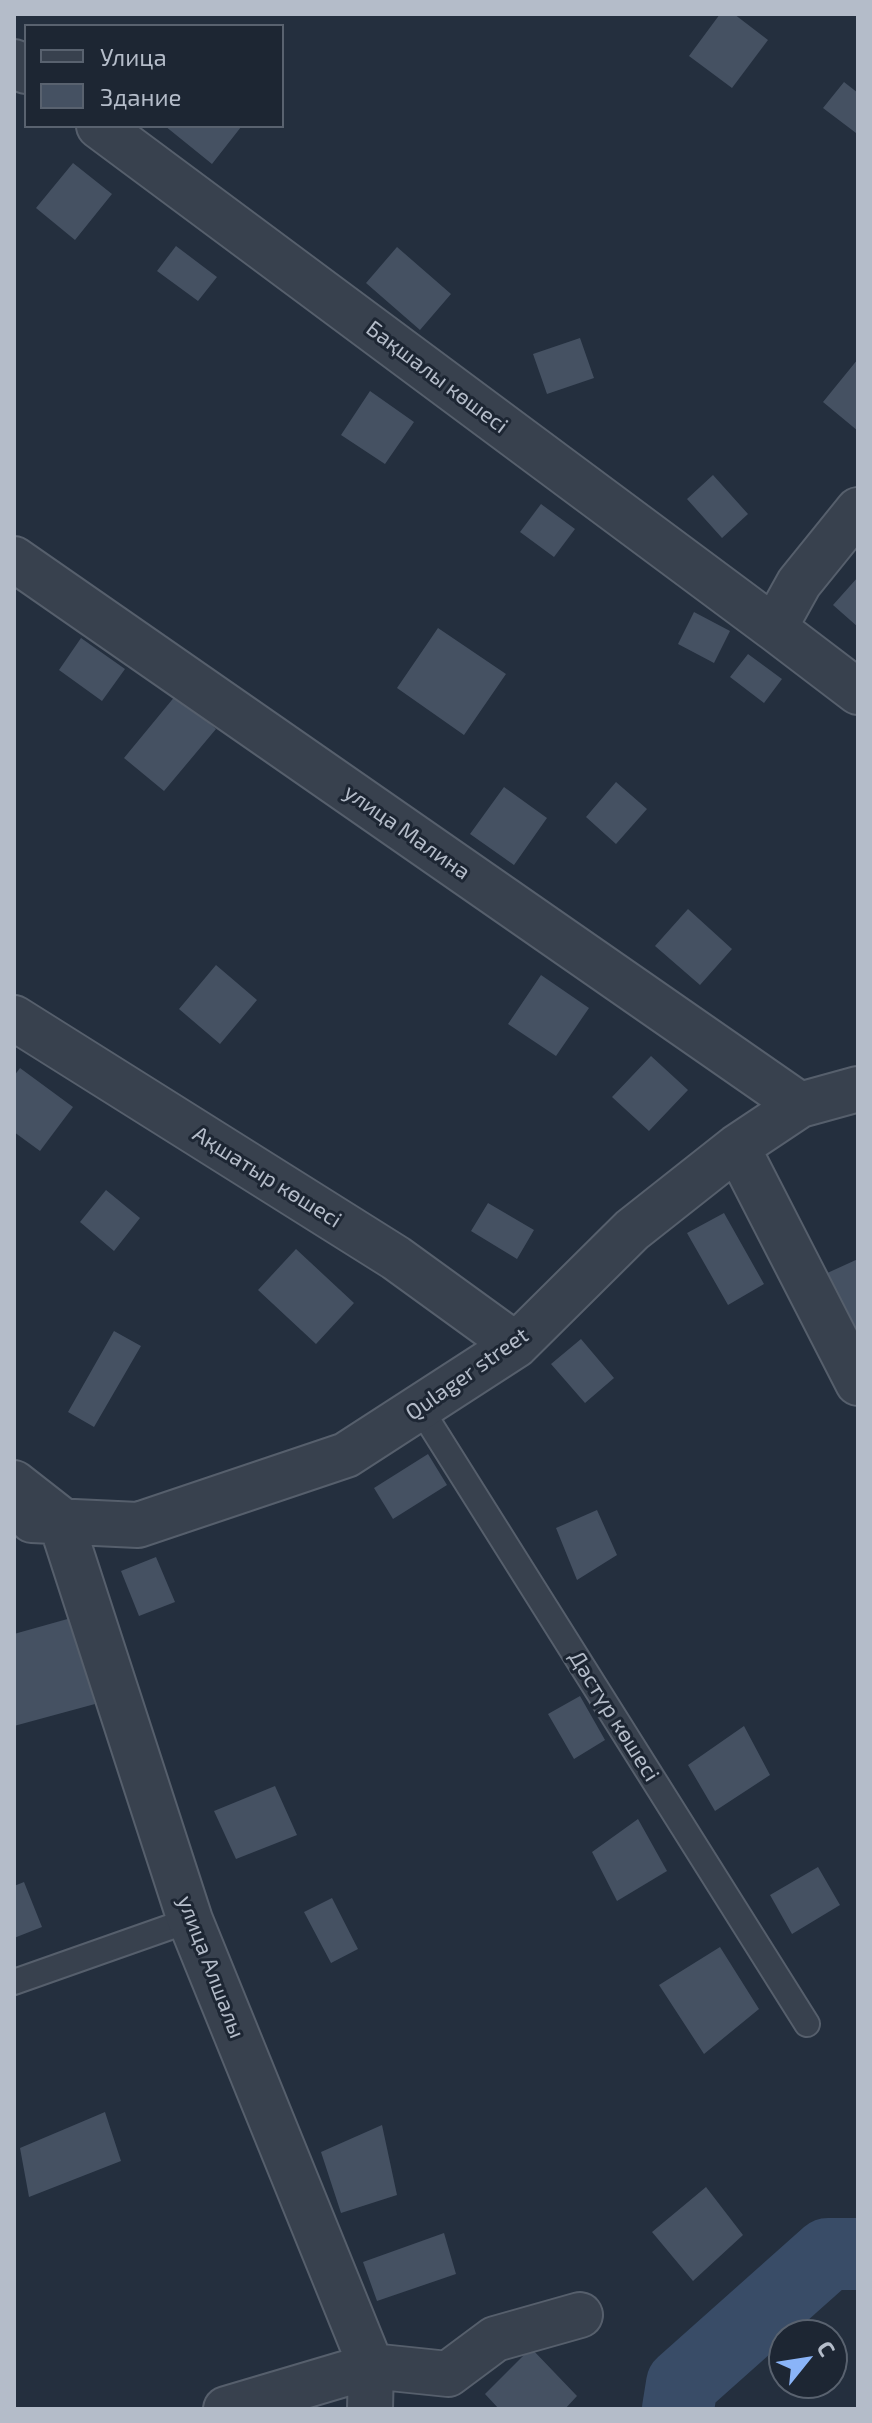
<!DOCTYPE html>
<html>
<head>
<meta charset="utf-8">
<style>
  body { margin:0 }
  #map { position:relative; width:872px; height:2423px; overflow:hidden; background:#242f3e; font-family:"Exo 2",sans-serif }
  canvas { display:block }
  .frame { position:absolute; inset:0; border:16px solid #b4bcc9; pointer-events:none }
  .legend { position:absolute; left:24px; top:24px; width:260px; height:104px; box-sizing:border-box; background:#1d2633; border:2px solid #59626f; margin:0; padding:10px 14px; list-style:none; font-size:24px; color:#b4bcc9 }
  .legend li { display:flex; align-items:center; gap:16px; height:40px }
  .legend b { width:40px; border:2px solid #59626f }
  .north { position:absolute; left:768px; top:2319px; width:80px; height:80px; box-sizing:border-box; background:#1d2633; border:2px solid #59626f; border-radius:50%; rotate:60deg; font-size:22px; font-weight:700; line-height:32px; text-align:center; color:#b4bcc9 }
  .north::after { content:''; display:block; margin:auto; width:28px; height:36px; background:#8ab4f8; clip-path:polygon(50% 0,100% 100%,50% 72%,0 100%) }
</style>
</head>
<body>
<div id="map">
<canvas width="872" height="2423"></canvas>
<div class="frame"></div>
<ul class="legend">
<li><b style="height:10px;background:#38414e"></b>Улица</li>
<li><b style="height:22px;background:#455162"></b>Здание</li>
</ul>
<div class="north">С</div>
</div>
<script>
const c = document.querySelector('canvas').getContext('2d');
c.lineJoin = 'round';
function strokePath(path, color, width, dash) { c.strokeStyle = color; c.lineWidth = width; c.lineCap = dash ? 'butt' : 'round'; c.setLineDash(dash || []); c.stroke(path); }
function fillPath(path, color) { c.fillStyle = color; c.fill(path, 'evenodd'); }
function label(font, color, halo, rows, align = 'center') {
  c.font = font + ' "Exo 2",sans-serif'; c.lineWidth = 6; c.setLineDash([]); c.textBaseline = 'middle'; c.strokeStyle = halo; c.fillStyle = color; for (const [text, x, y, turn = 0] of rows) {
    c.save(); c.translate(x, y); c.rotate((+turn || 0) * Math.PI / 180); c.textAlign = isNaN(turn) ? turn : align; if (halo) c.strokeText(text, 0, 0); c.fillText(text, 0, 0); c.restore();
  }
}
strokePath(new Path2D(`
  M 678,2409 L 682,2384 L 828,2254 L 858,2254`), '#394c67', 72);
fillPath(new Path2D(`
  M 720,14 L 734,14 L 768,40 L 732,88 L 689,56 Z
  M 844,82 L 858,93 L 856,133 L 823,108 Z
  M 165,126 L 239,126 L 241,127 L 212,164 Z
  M 73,163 L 112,194 L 75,240 L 36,208 Z
  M 176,246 L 217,277 L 198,301 L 157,271 Z
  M 397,247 L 451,294 L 420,330 L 366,283 Z
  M 580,338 L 594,378 L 547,394 L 533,354 Z
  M 858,359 L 858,431 L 823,402 Z
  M 370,391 L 414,422 L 385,464 L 341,435 Z
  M 713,475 L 748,514 L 722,538 L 687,499 Z
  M 541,504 L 575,529 L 554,557 L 520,532 Z
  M 858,577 L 858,627 L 833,605 Z
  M 694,612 L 730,631 L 714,663 L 678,644 Z
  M 438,628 L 506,674 L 464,735 L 397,688 Z
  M 81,638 L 125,669 L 102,701 L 59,670 Z
  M 748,654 L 782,679 L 764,703 L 730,677 Z
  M 176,695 L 216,729 L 164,791 L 124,758 Z
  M 616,782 L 647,809 L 616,844 L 586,817 Z
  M 504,787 L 547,818 L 514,865 L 470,834 Z
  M 688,909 L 732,949 L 700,985 L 655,946 Z
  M 216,965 L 257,1000 L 220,1044 L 179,1009 Z
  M 541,975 L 589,1008 L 556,1056 L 508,1024 Z
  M 651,1056 L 688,1090 L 649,1131 L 612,1097 Z
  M 20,1068 L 73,1107 L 40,1151 L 14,1132 L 14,1076 Z
  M 106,1190 L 140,1218 L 114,1251 L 80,1222 Z
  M 488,1203 L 534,1230 L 517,1259 L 471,1231 Z
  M 724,1213 L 764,1284 L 728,1305 L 687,1233 Z
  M 296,1249 L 354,1303 L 316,1344 L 258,1290 Z
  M 858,1259 L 858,1369 L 812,1280 Z
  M 114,1331 L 141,1346 L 94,1427 L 68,1412 Z
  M 581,1339 L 614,1378 L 585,1403 L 551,1364 Z
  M 428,1454 L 447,1485 L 393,1519 L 374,1488 Z
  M 597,1510 L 617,1555 L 577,1580 L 556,1528 Z
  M 156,1557 L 175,1602 L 139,1616 L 121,1571 Z
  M 71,1618 L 95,1704 L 14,1726 L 14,1634 Z
  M 580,1696 L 605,1740 L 574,1759 L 548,1714 Z
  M 744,1726 L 770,1775 L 715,1811 L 688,1765 Z
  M 275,1786 L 297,1835 L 236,1859 L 214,1811 Z
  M 638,1819 L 667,1871 L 617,1901 L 592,1852 Z
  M 818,1867 L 840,1905 L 792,1934 L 770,1895 Z
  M 24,1882 L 42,1927 L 14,1938 L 14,1886 Z
  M 332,1898 L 358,1949 L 331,1963 L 304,1912 Z
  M 720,1947 L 759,2009 L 704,2054 L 659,1985 Z
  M 105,2112 L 121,2161 L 29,2197 L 20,2148 Z
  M 382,2125 L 397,2195 L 341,2213 L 321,2152 Z
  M 706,2187 L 743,2235 L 693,2281 L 652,2232 Z
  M 444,2233 L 456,2274 L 377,2301 L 363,2262 Z
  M 531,2348 L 577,2396 L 565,2409 L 499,2409 L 485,2394 Z`), '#455162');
const service = new Path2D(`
  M 420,1408 L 807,2024
  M 14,1982 L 190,1920`);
const minor = new Path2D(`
  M 14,62 L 26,71
  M 99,126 L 774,628
  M 858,510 L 799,583 L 774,628 L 858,692
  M 14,559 L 800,1105
  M 14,1018 L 396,1258 L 516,1345
  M 737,1147 L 858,1383
  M 14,1483 L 60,1519 L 190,1920 L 371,2366 L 370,2409
  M 32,1520 L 138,1525 L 346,1455 L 516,1345 L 632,1230 L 737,1147 L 800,1105 L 858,1089
  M 226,2409 L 371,2366 L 448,2374 L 495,2339 L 580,2315`);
strokePath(service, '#565f6c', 28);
strokePath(minor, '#565f6c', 48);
strokePath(service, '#38414e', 24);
strokePath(minor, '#38414e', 44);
label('22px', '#b4bcc9', '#1d2633', [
  ["Бақшалы көшесі",437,377,37],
  ["улица Малина",407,832,35],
  ["Ақшатыр көшесі",267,1177,32],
  ["Qulager street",467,1374,-35],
  ["Дәстүр көшесі",614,1716,58],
  ["улица Алшалы",211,1967,69]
]);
</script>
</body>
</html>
